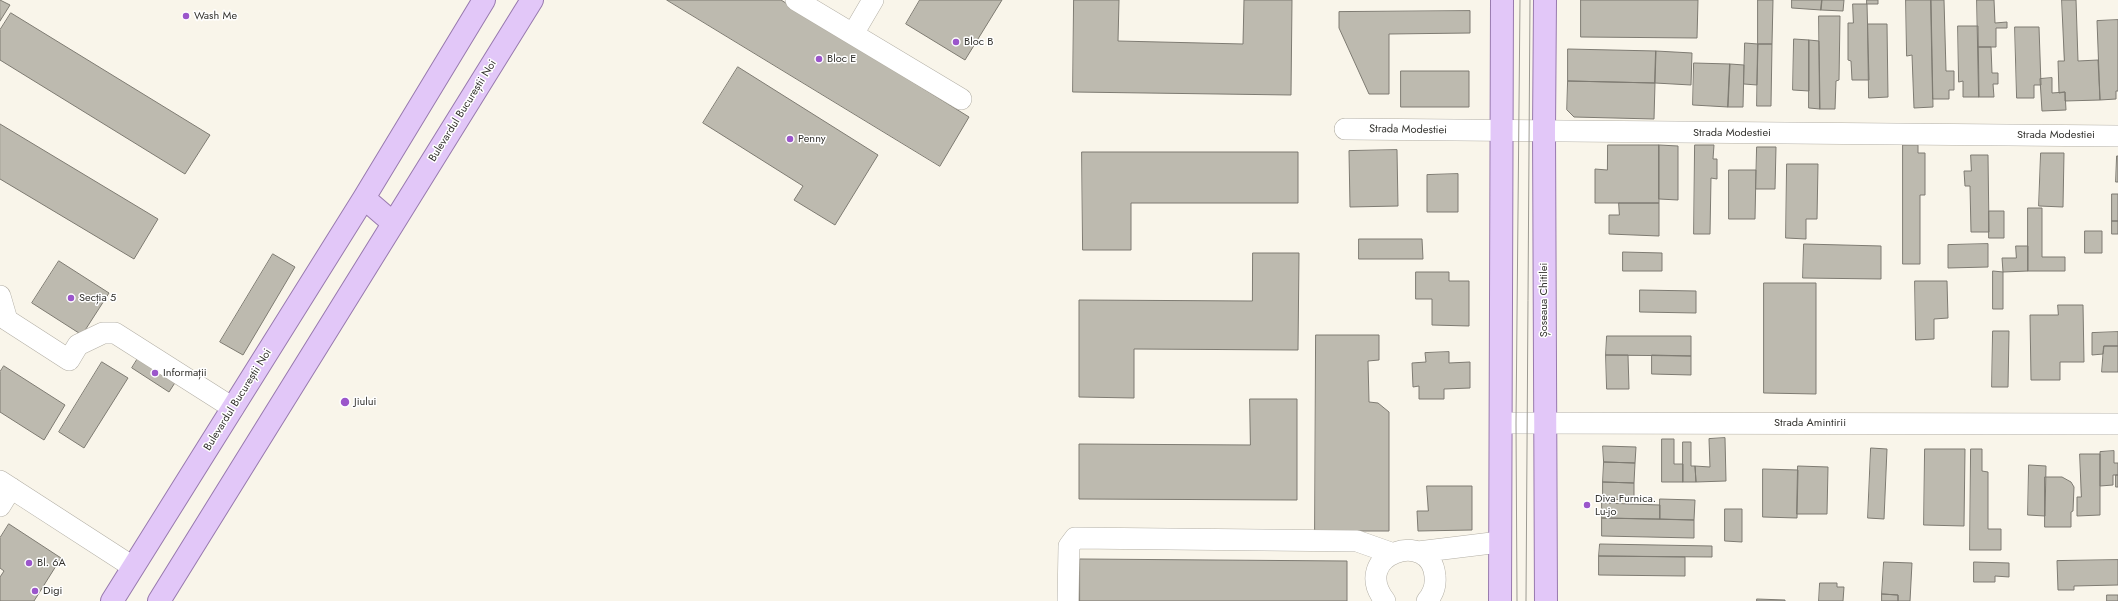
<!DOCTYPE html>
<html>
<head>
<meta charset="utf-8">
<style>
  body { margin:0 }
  canvas { display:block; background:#f9f5ea }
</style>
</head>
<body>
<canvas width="2118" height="601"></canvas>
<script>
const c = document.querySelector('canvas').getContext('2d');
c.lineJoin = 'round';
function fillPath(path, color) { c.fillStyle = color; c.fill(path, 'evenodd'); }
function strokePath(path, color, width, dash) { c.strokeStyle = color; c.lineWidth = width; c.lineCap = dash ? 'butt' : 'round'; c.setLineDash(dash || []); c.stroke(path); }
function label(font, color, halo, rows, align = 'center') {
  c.font = font + ' Jost,sans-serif'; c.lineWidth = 3; c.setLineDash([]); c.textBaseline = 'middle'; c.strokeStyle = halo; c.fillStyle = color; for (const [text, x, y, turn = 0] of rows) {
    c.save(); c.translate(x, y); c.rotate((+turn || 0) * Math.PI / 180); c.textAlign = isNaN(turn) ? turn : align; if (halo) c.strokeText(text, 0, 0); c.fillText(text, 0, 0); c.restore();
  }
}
const building = new Path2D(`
  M 0,0 L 10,5 L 0,21 Z
  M 667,0 L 781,0 L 969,117 L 940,166 Z
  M 920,0 L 1002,0 L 965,60 L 906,24 Z
  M 1074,0 L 1119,0 L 1118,41 L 1243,44 L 1244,0 L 1292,0 L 1291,95 L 1073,92 Z
  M 1581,0 L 1698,0 L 1697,38 L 1581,37 Z
  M 1758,0 L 1773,0 L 1772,44 L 1758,44 Z
  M 1792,0 L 1822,0 L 1821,10 L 1792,8 Z
  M 1822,0 L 1844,0 L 1843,11 L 1821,10 Z
  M 1867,0 L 1878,0 L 1878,4 L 1867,4 Z
  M 1906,0 L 1931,0 L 1933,107 L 1914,108 L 1912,55 L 1907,56 Z
  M 1931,0 L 1944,0 L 1946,71 L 1954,71 L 1954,90 L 1949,90 L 1949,99 L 1933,99 Z
  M 1977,0 L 1994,0 L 1995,23 L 2007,22 L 2007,28 L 1996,28 L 1996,47 L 1978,47 Z
  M 2062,0 L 2076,0 L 2078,61 L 2098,60 L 2100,100 L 2065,101 L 2065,92 L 2059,93 L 2058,61 L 2064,61 Z
  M 1853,4 L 1867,4 L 1869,80 L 1852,80 L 1851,61 L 1848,60 L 1848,23 L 1853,23 Z
  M 1470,11 L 1470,33 L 1389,34 L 1389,94 L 1369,94 L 1339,28 L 1339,12 Z
  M 11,13 L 210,135 L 185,174 L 0,60 L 0,30 Z
  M 1819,16 L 1840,16 L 1839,80 L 1836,81 L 1835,109 L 1820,109 Z
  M 2118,20 L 2118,91 L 2116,91 L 2116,99 L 2100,100 L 2097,21 Z
  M 1868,24 L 1887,24 L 1888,97 L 1869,98 Z
  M 1958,26 L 1978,26 L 1979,97 L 1963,97 L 1963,81 L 1959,82 Z
  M 2015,27 L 2039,27 L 2041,85 L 2034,85 L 2034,98 L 2017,98 Z
  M 1794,39 L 1809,40 L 1809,91 L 1793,90 Z
  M 1809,40 L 1819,41 L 1820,109 L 1809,108 Z
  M 1745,43 L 1758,44 L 1757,85 L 1744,84 Z
  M 1758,44 L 1772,44 L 1771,106 L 1757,106 Z
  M 1978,47 L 1991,47 L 1992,73 L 1998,73 L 1998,84 L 1993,84 L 1994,97 L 1979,97 Z
  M 1568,49 L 1656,51 L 1655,83 L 1568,81 Z
  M 1656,51 L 1692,53 L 1691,85 L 1655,83 Z
  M 1694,63 L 1730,64 L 1728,107 L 1693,105 Z
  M 1730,64 L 1744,65 L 1743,107 L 1728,107 Z
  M 738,67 L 878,155 L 835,225 L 794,200 L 803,186 L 703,123 Z
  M 1401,71 L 1469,71 L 1469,107 L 1401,107 Z
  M 2052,78 L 2052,93 L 2065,92 L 2066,110 L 2042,111 L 2040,79 Z
  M 1568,81 L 1655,83 L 1654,119 L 1574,117 L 1567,110 Z
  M 0,124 L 158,219 L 134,259 L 0,179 Z
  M 1608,145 L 1659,145 L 1659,203 L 1595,203 L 1595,169 L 1607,170 Z
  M 1659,145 L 1678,146 L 1678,200 L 1659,199 Z
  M 1695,145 L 1714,145 L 1713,159 L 1717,159 L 1717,179 L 1711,178 L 1710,234 L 1694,234 Z
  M 1903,145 L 1918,145 L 1918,153 L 1925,153 L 1925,195 L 1920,195 L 1920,264 L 1903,264 Z
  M 1757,147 L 1776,147 L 1775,189 L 1756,189 Z
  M 1397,150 L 1398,206 L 1350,207 L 1349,151 Z
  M 1082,152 L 1298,152 L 1298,203 L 1131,203 L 1131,250 L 1083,250 Z
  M 2041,153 L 2064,153 L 2063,207 L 2039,206 Z
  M 1971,155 L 1988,155 L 1989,232 L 1971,232 L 1970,186 L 1965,186 L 1964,171 L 1971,171 Z
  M 2117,156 L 2118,156 L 2118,182 L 2116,182 Z
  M 1787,164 L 1818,164 L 1817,219 L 1806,219 L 1806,239 L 1786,238 Z
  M 1729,170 L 1756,170 L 1755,219 L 1729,219 Z
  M 1458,174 L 1458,212 L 1427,212 L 1427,175 Z
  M 2112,194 L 2118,194 L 2118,221 L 2112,221 Z
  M 1619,203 L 1659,203 L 1659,236 L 1609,234 L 1609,215 L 1619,215 Z
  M 2028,208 L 2042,208 L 2042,257 L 2065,257 L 2065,271 L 2028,271 Z
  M 1989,211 L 2004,211 L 2004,238 L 1989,238 Z
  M 2112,221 L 2118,221 L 2118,234 L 2112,234 Z
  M 2085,231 L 2102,231 L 2102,253 L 2085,253 Z
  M 1359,239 L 1422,239 L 1423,259 L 1359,259 Z
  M 1804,244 L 1881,246 L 1881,279 L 1803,278 Z
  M 1988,244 L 1988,267 L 1948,268 L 1948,245 Z
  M 2016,246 L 2028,246 L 2028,271 L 2003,272 L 2002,258 L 2016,258 Z
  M 1623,252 L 1662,253 L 1662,271 L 1623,271 Z
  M 1253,253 L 1299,253 L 1298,350 L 1134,349 L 1134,398 L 1079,397 L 1079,300 L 1252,301 Z
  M 273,254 L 295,267 L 243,355 L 220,342 Z
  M 59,261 L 109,293 L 82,335 L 32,303 Z
  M 1993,271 L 2003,272 L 2003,309 L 1993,309 Z
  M 1416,272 L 1449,272 L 1449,281 L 1469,281 L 1469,326 L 1432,325 L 1432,299 L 1416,299 Z
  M 1915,281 L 1947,281 L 1948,318 L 1934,319 L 1934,339 L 1916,340 Z
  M 1764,283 L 1816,283 L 1816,394 L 1764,393 Z
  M 1640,290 L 1696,291 L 1696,313 L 1640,312 Z
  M 2058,305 L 2083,305 L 2084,362 L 2060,362 L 2060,380 L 2031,380 L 2030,315 L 2058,315 Z
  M 1993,331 L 2009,331 L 2008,387 L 1992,387 Z
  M 2118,332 L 2118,346 L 2104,346 L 2103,354 L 2092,355 L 2092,333 Z
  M 1316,335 L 1379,335 L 1379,360 L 1368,361 L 1369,402 L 1378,403 L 1389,412 L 1389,531 L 1315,531 Z
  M 1607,336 L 1691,336 L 1691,356 L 1606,355 Z
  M 2104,346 L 2118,346 L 2118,372 L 2102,372 Z
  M 1449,352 L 1449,363 L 1470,362 L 1470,388 L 1444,389 L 1444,399 L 1419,399 L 1419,386 L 1413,387 L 1412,363 L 1426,362 L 1425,353 Z
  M 140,355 L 178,378 L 169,392 L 132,368 Z
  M 1606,355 L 1628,355 L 1629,389 L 1607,389 Z
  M 1652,355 L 1691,356 L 1691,375 L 1652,374 Z
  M 102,362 L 128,378 L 84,448 L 59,432 Z
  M 4,366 L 65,405 L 44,440 L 0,412 L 0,372 Z
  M 1250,399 L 1297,399 L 1297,500 L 1079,499 L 1079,444 L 1250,445 Z
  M 1725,438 L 1726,481 L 1696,482 L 1695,466 L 1710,467 L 1709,439 Z
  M 1662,439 L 1674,439 L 1674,464 L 1683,464 L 1683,482 L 1662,482 Z
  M 1683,442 L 1691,442 L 1691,466 L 1695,466 L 1696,482 L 1683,482 Z
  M 1603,446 L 1636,447 L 1635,463 L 1604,462 Z
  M 1871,448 L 1887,449 L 1884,519 L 1868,518 Z
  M 1925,449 L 1965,449 L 1964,526 L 1924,525 Z
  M 1971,449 L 1982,449 L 1982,471 L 1988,472 L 1988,529 L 2001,529 L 2001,550 L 1970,550 Z
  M 2114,451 L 2114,463 L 2118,463 L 2118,475 L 2113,475 L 2113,485 L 2100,486 L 2100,452 Z
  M 2080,454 L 2100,454 L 2100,515 L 2077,516 L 2077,497 L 2081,497 Z
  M 1604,462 L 1635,463 L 1634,483 L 1603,482 Z
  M 2029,465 L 2046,466 L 2045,516 L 2028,515 Z
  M 1798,466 L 1828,467 L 1827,514 L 1797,514 Z
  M 1763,469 L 1798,470 L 1797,518 L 1763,517 Z
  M 2116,475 L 2118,475 L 2118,487 L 2116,487 Z
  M 2045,477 L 2062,477 L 2071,482 L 2074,487 L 2073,511 L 2071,512 L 2071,527 L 2045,527 Z
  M 1603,482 L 1634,483 L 1634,500 L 1603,499 Z
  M 1427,486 L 1472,486 L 1472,530 L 1418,531 L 1417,511 L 1428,511 Z
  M 1660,499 L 1695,500 L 1694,520 L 1660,519 Z
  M 1602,503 L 1660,505 L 1660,519 L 1602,518 Z
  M 1725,509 L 1742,509 L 1742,542 L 1725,541 Z
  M 1602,518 L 1694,520 L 1694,538 L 1602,536 Z
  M 9,524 L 61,558 L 34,601 L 0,601 L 0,577 L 4,571 L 0,568 L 0,538 Z
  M 1600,544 L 1712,546 L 1712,557 L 1599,556 Z
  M 1599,556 L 1685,557 L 1685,576 L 1599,575 Z
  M 1080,559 L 1347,561 L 1347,601 L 1080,601 Z
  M 2118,560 L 2118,585 L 2074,586 L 2074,590 L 2058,590 L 2057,561 Z
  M 1884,562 L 1912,563 L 1910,601 L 1898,601 L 1898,595 L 1882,594 Z
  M 1974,562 L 2009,563 L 2009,577 L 1995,576 L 1995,582 L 1974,582 Z
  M 1820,583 L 1837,583 L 1837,587 L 1844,587 L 1843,601 L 1819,601 Z
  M 1882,594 L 1898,595 L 1898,601 L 1882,601 Z
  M 2107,595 L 2118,595 L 2118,601 L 2107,601 Z
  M 1757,599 L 1785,600 L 1785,601 L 1757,601 Z`);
fillPath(building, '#bdbaaf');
strokePath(building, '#7e7b72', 1);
const minor = new Path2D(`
  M 796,0 L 961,99
  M 853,34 L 873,0
  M 1345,129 L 2118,136
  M 0,296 L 7,320 L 69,360 L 78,345 L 103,333 L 115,333 L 233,408
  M 1501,423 L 2118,424
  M 0,481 L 133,567
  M 0,506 L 11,488
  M 1418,552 L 1500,542
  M 1068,601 L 1069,546 L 1075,538 L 1357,541 L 1391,553
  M 1385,601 C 1349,554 1431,528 1435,576 C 1436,585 1433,594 1427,601`);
const major = new Path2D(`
  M 1545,0 L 1544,131 L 1546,601
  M 364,198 L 393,223
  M 112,601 L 364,198 L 484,0
  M 159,601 L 532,0
  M 1500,601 L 1502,0`);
strokePath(minor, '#b3afa5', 22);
strokePath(major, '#987aae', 24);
strokePath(minor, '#fff', 21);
strokePath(major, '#e2c7f8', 22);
strokePath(new Path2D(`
  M 1517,601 L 1516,423 L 1520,0
  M 1526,601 L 1530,0`), '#9c9a92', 1);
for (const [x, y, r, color] of [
  [186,16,4,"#9b56cb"],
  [956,42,4,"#9b56cb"],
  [819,59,4,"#9b56cb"],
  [790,139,4,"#9b56cb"],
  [71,298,4,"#9b56cb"],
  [155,373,4,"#9b56cb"],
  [345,402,5,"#9b56cb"],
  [1587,505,4,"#9b56cb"],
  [29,563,4,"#9b56cb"],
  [35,591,4,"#9b56cb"]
]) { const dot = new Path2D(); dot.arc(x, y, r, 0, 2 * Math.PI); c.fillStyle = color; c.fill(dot); strokePath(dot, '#fff', 1.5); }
label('11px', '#34332f', '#fff', [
  ["Wash Me",194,16],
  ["Bloc B",964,42],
  ["Bloc E",827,59],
  ["Penny",798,139],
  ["Secția 5",79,298],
  ["Informații",163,373],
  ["Jiului",354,402],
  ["Diva Furnica.",1595,499],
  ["Lu-jo",1595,512],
  ["Bl. 6A",37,563],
  ["Digi",43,591]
], 'left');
label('11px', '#34332f', '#fff', [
  ["Bulevardul Bucureștii Noi",463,111,-58],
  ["Strada Modestiei",1408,130,1],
  ["Strada Modestiei",1732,133],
  ["Strada Modestiei",2056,135],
  ["Șoseaua Chitilei",1544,300,-90],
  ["Bulevardul Bucureștii Noi",238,400,-58],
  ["Strada Amintirii",1810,423]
]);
</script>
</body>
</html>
